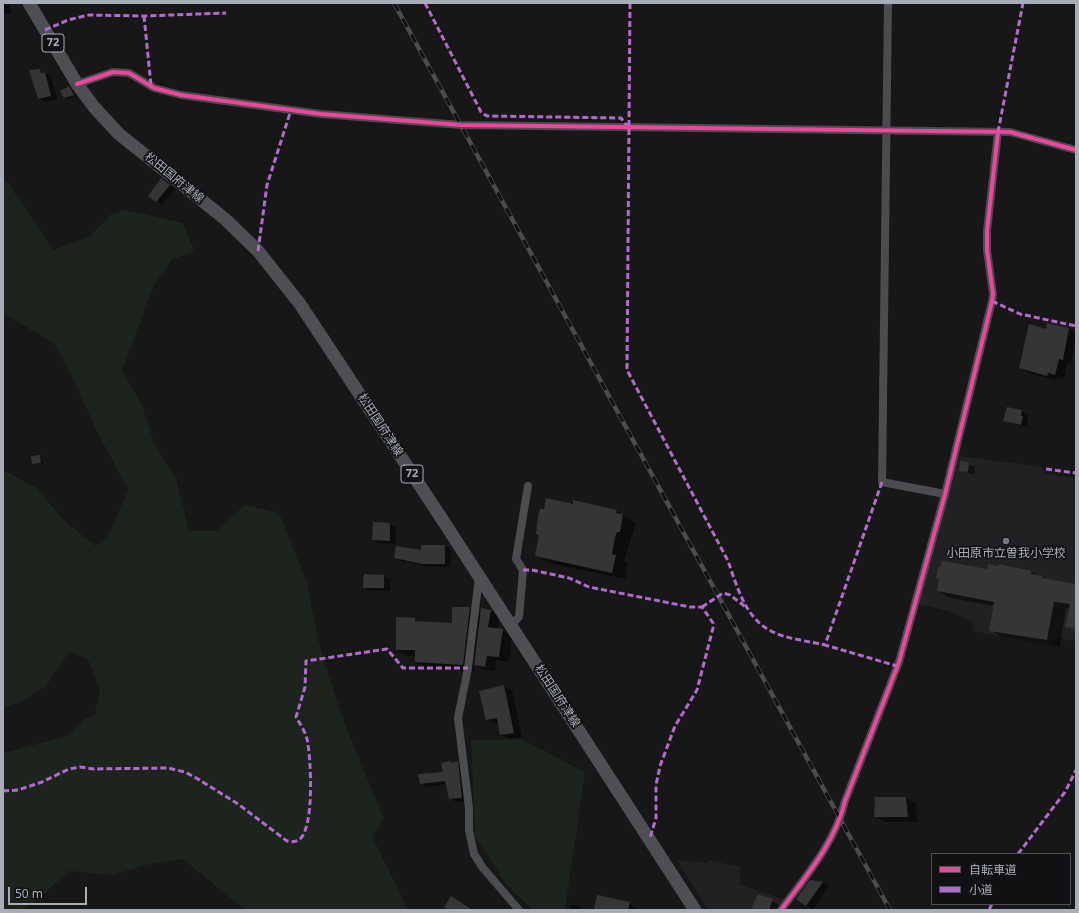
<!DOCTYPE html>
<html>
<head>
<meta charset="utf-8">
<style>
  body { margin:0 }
  #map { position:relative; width:1079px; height:913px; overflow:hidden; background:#171717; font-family:"Noto Sans","Noto Sans JP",sans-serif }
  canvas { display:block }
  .frame { position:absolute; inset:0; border:4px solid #a8adb8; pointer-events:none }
  .legend { position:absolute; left:931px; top:853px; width:140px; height:52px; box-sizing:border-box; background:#111113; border:1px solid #4d4f55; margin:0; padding:5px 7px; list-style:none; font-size:12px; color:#a8adb8 }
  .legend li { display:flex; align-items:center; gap:8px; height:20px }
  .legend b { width:20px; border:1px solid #4d4f55 }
  .scale { position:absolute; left:8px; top:887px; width:79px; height:18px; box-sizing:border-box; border:2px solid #a8adb8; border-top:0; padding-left:5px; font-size:12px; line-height:14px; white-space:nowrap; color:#a8adb8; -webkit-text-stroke:3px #111113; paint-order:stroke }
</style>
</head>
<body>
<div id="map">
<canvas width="1079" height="913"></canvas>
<div class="frame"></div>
<ul class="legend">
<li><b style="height:5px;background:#ed469a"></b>自転車道</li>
<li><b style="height:5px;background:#b06ccc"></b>小道</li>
</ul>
<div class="scale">50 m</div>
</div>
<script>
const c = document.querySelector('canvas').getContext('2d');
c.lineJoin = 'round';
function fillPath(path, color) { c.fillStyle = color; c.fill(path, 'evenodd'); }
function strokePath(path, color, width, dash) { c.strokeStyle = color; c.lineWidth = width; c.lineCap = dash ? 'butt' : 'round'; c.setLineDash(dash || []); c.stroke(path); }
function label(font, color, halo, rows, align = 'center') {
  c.font = font + ' "Noto Sans","Noto Sans JP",sans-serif'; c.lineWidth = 3.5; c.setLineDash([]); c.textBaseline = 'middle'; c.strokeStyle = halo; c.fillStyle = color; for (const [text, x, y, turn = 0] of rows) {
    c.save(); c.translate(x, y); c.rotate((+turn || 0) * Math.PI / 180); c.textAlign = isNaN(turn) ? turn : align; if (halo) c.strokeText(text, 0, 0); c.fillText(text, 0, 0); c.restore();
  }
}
fillPath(new Path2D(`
  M 958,456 L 1042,467 L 1045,474 L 1076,478 L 1076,641 L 1057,638 L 1050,645 L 972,631 L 973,622 L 948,611 L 919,604 Z
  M 677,860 L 707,863 L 708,860 L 741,867 L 739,884 L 785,900 L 778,910 L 708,910 Z`), '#212123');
fillPath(new Path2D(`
  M 3,179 L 8,183 L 53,250 L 91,236 L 110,215 L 126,210 L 183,223 L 194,251 L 171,260 L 153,287 L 122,371 L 142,405 L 155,446 L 176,478 L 189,531 L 216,531 L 245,505 L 279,513 L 307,583 L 319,644 L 342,717 L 384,819 L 372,836 L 408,910 L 245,910 L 183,859 L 145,865 L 114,875 L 69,871 L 36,901 L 21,910 L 3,910 L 3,753 L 68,736 L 83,720 L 95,714 L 100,689 L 87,658 L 69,652 L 46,686 L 25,700 L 3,708 L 3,470 L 37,488 L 64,521 L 96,546 L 109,535 L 128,489 L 96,430 L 75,382 L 55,344 L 3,313 Z
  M 521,739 L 585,772 L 565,910 L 533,910 L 507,885 L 475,836 L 471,740 Z`), '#1d241e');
fillPath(new Path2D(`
  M 3,3 L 8,3 L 12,12 L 3,16 Z
  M 40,70 L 51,76 L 57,99 L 45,102 L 39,98 Z
  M 69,87 L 71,88 L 76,97 L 67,99 L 65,97 Z
  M 162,179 L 175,189 L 162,205 L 156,201 Z
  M 1068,328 L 1076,333 L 1076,338 L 1071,364 L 1067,363 L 1064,379 L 1057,377 L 1056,380 L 1029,373 L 1021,368 L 1047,330 Z
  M 1022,411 L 1028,415 L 1027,427 L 1011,424 L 1005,420 Z
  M 40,456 L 42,457 L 43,464 L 33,463 Z
  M 961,462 L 975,467 L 974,475 L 960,470 Z
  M 574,505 L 617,511 L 636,523 L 624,561 L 628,563 L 625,579 L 549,563 L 536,556 Z
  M 374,523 L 390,524 L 396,527 L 396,544 L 379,543 L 373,540 Z
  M 445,546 L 451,550 L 451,567 L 429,567 L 401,561 L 395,558 Z
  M 999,565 L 1032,572 L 1046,580 L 1076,585 L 1076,610 L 1066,608 L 1060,647 L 1003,637 L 990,630 L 994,606 L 950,598 L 938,591 Z
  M 383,576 L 390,579 L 390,591 L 371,591 L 364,588 Z
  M 470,608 L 481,615 L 490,611 L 500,616 L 498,629 L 512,635 L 509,662 L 496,660 L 495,672 L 484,670 L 475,665 L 474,671 L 427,668 L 416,662 L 416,656 L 408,656 L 397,650 L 415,619 L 421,622 L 453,624 Z
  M 504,686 L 512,691 L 522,737 L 510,739 L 501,735 L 499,723 L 495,724 L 487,719 Z
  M 451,762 L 454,763 L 458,762 L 464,765 L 468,801 L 456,802 L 450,798 L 447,784 L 427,787 L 421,783 L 444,773 Z
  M 876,798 L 906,798 L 916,803 L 918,822 L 885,822 L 875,816 Z
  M 811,881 L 823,883 L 829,886 L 813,909 L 806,905 Z
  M 759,896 L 780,905 L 778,910 L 752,910 Z
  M 461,902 L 476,910 L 451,910 Z
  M 629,903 L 639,910 L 595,910 Z
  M 570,905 L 577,905 L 583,910 L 590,910 L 570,910 Z`), '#0007');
fillPath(new Path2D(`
  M 40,69 L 41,73 L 45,72 L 51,96 L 38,99 L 29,70 Z
  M 69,86 L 74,95 L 64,98 L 60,91 Z
  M 161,178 L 170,185 L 156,202 L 148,196 Z
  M 1047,323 L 1069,328 L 1063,360 L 1059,359 L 1055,375 L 1048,373 L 1047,376 L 1019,368 L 1029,324 L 1046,329 Z
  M 1007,407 L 1022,410 L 1021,416 L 1023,416 L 1021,425 L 1003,421 Z
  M 40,455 L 41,463 L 32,464 L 31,456 Z
  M 960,461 L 969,462 L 968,472 L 959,471 Z
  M 546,498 L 573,504 L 573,500 L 617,510 L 616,513 L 623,514 L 620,532 L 617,532 L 615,538 L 612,554 L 616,555 L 612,573 L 535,556 L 539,535 L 536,534 L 538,517 L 540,509 L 544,509 Z
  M 373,522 L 390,523 L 390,541 L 372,540 Z
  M 421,545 L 445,545 L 445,564 L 422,564 L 394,558 L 396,546 L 421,550 Z
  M 942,561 L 987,569 L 988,564 L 998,566 L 998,564 L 1032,571 L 1031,574 L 1042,576 L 1042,578 L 1076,584 L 1076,629 L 1065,627 L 1070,604 L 1054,602 L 1047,640 L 989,631 L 994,602 L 937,591 L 939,579 L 936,578 L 938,567 L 940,567 Z
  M 364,574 L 384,575 L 384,588 L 363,588 Z
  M 452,607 L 470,607 L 463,665 L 415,662 L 415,650 L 396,650 L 396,617 L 415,618 L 415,621 L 452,623 Z
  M 481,608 L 491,610 L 488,627 L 503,629 L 499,657 L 487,656 L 485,667 L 474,665 Z
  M 504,685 L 514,733 L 500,735 L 497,718 L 486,720 L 479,691 Z
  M 451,761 L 451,763 L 458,761 L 462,798 L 449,799 L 445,781 L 420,784 L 418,774 L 443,772 L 441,763 Z
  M 875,797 L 906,797 L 908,817 L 874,817 Z
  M 810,880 L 823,882 L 806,906 L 796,899 Z
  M 758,894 L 773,899 L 769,910 L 751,910 Z
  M 597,895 L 630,902 L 628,910 L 594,910 Z
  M 451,896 L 473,910 L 449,910 L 444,907 Z`), '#353536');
strokePath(new Path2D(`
  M 888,3 L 882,482 L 945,494
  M 77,84 L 113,72 L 129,73 L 154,88 L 181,95 L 321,114 L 461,125 L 1010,132 L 1076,150
  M 479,577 L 468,668 L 458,718 L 469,808 L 469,830 L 474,854 L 483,868 L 519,910
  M 511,625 L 519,617 L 523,570 L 516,559 L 528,486
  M 781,910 C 806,876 835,843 845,801 L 899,662 L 945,494 L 992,301 L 993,294 L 987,250 L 987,231 L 998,132`), '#4b4c50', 8);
strokePath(new Path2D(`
  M 29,3 L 77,84 L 94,107 L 119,134 L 225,219 L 258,251 L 300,304 L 440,516 L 695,910`), '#4d4f52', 13);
const rail = new Path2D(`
  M 394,3 L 890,910`);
strokePath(rail, '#4b4c4f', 4.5);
strokePath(rail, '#111113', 3, [9]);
strokePath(new Path2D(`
  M 425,3 L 481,112 L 487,116 L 621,118 L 628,127
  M 630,3 L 627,370 L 728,561 C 737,586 745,618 771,631 C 786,639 808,641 825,645
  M 144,16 L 151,85
  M 45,30 L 68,20 L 89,15 L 144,16 L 226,13
  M 998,132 L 1023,3
  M 258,251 L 267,185 L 291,110
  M 992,301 L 1020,314 L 1076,326
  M 1046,469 L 1076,473
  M 882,482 L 825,645 L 897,666
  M 523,570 L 532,570 L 569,578 L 589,587 L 690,607 L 702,607 L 713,623 L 713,628 L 697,690 L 675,726 L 660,766 L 656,785 L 656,818 L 650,838
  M 702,607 L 723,593 L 730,595 L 747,608
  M 3,791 L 18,790 L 42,782 L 69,769 L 80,767 L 93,769 L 168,768 L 185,772 L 198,779 L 238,804 L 287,841 C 291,842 295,842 299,840 C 315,828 311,757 307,739 C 305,731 300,724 296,717 L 305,687 L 306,661 L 387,649 L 403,668 L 468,668
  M 1018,854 L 1065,792 L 1076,770
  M 989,910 L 992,904`), '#b06ccc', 3, [6, 3]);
strokePath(new Path2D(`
  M 77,84 L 113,72 L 129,73 L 154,88 L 181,95 L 321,114 L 461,125 L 1010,132 L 1076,150
  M 781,910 C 806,876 835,843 845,801 L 899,662 L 945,494 L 992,301 L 993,294 L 987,250 L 987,231 L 998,132`), '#ed469a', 4);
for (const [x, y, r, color] of [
  [1006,541,4,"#757880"]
]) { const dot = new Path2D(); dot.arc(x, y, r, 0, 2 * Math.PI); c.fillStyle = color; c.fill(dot); strokePath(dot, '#111113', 1.5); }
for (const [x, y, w] of [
  [53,43,22],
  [412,474,22]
]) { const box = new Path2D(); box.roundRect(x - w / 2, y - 9, w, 18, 3); c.fillStyle = '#111113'; c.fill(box); strokePath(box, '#a8adb8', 1); }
label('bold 11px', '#a8adb8', null, [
  ["72",53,43],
  ["72",412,474]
]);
label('12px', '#a8adb8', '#111113', [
  ["松田国府津線",174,178,39],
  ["松田国府津線",380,425,57],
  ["松田国府津線",557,696,57]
]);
label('12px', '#a8adb8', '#111113', [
  ["小田原市立曽我小学校",1006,554]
]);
</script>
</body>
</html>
